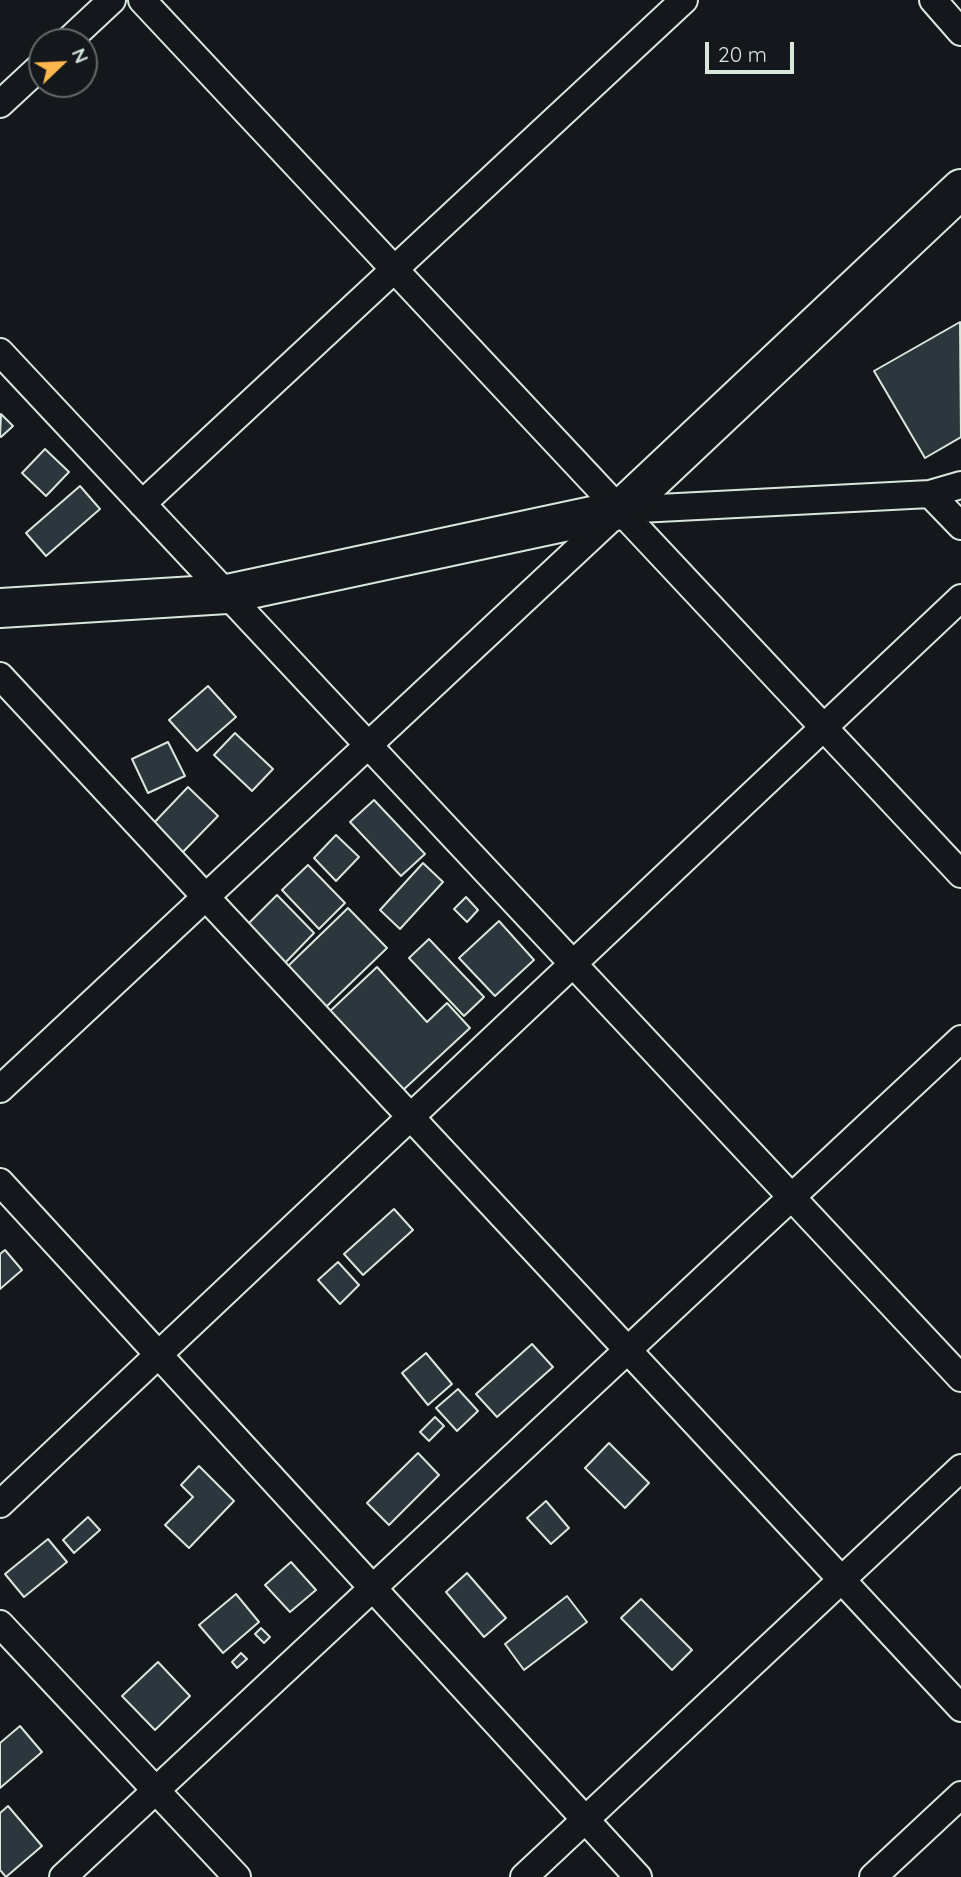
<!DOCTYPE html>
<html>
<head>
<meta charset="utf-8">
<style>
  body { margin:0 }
  #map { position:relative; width:961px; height:1877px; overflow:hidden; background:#14181c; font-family:Quicksand,sans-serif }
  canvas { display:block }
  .north { position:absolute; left:28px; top:28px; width:70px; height:70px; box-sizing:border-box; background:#14181c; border:2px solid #626a69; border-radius:50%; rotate:67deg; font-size:19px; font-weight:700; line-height:28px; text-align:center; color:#d8e6dc }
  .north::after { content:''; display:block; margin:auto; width:24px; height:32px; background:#ffb74d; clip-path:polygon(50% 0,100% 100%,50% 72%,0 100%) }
  .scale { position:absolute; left:705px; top:42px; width:89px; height:32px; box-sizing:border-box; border:4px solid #d8e6dc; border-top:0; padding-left:9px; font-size:21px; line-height:24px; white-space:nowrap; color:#d8e6dc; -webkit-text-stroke:5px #14181c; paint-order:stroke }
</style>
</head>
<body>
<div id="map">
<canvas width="961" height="1877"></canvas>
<div class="north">N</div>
<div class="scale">20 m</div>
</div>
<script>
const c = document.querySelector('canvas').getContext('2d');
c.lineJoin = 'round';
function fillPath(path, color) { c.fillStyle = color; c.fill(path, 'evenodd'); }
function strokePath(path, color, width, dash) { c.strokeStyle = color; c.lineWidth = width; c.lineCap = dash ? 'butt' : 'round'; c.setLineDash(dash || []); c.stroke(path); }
const building = new Path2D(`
  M 960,322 L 961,437 L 925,458 L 874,371 Z
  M 1,414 L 13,426 L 1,437 L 0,436 Z
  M 45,449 L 69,472 L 46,496 L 22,473 Z
  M 80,486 L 100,509 L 46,556 L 26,533 Z
  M 208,686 L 236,717 L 197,751 L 169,720 Z
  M 235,733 L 273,769 L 252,791 L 214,755 Z
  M 168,742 L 185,776 L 148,793 L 132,759 Z
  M 188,787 L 218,816 L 179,856 L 150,827 Z
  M 374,800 L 425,854 L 401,876 L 350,822 Z
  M 336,835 L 359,857 L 336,881 L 314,858 Z
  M 423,863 L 443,882 L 400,929 L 380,910 Z
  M 308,865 L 345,903 L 319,929 L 282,890 Z
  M 277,895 L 314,933 L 285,963 L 247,925 Z
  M 466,897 L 478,910 L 467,922 L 454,909 Z
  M 348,908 L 387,948 L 324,1009 L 285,969 Z
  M 499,921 L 534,960 L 495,996 L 459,958 Z
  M 429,939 L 484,997 L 464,1016 L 409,958 Z
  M 377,967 L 427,1022 L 447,1003 L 470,1028 L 401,1092 L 328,1013 Z
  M 394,1209 L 413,1230 L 363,1275 L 344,1254 Z
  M 5,1250 L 22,1270 L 0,1289 L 0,1254 Z
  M 338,1262 L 359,1285 L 340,1304 L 318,1280 Z
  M 532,1344 L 553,1367 L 497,1417 L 476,1394 Z
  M 426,1353 L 452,1384 L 428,1405 L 402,1373 Z
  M 458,1389 L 478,1411 L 457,1431 L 436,1408 Z
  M 435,1417 L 444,1426 L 429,1441 L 420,1432 Z
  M 609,1443 L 649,1483 L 625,1508 L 585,1468 Z
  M 418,1453 L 439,1475 L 389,1525 L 367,1503 Z
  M 199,1466 L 234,1501 L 189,1548 L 165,1525 L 193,1497 L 181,1485 Z
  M 546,1501 L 569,1528 L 551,1544 L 527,1518 Z
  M 88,1517 L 100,1530 L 74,1553 L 63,1540 Z
  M 48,1539 L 67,1562 L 24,1597 L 5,1574 Z
  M 291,1562 L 316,1590 L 290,1612 L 265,1585 Z
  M 467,1573 L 506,1618 L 484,1637 L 446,1592 Z
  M 236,1594 L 259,1622 L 223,1653 L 199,1625 Z
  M 567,1596 L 587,1622 L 524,1670 L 505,1644 Z
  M 641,1599 L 692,1650 L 672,1670 L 621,1618 Z
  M 261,1628 L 270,1637 L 264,1643 L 255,1634 Z
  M 241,1653 L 247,1659 L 237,1668 L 232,1662 Z
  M 158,1662 L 190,1696 L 155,1730 L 122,1696 Z
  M 20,1726 L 42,1752 L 0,1788 L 0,1743 Z
  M 8,1806 L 42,1846 L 6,1877 L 0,1870 L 0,1813 Z`);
fillPath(building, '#2c363c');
strokePath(building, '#d8e6dc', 2);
const minor = new Path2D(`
  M 142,0 L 961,874
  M 933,0 L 961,32
  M 67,42 L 112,0
  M 0,104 L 42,65
  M 0,352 L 961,1378
  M 930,494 L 961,526
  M 142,504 L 684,0
  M 0,676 L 961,1708
  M 0,1089 L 620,510 L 930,494 L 961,485
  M 0,1182 L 638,1877
  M 0,1504 L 961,598
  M 0,1624 L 237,1877
  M 63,1877 L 961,1039
  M 524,1877 L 961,1468
  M 873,1877 L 961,1795`);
const primary = new Path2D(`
  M 0,608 L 227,594 L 620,510 L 961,189`);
strokePath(minor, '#d8e6dc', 30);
strokePath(primary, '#d8e6dc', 42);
strokePath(minor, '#14181c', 26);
strokePath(primary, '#14181c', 38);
</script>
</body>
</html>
